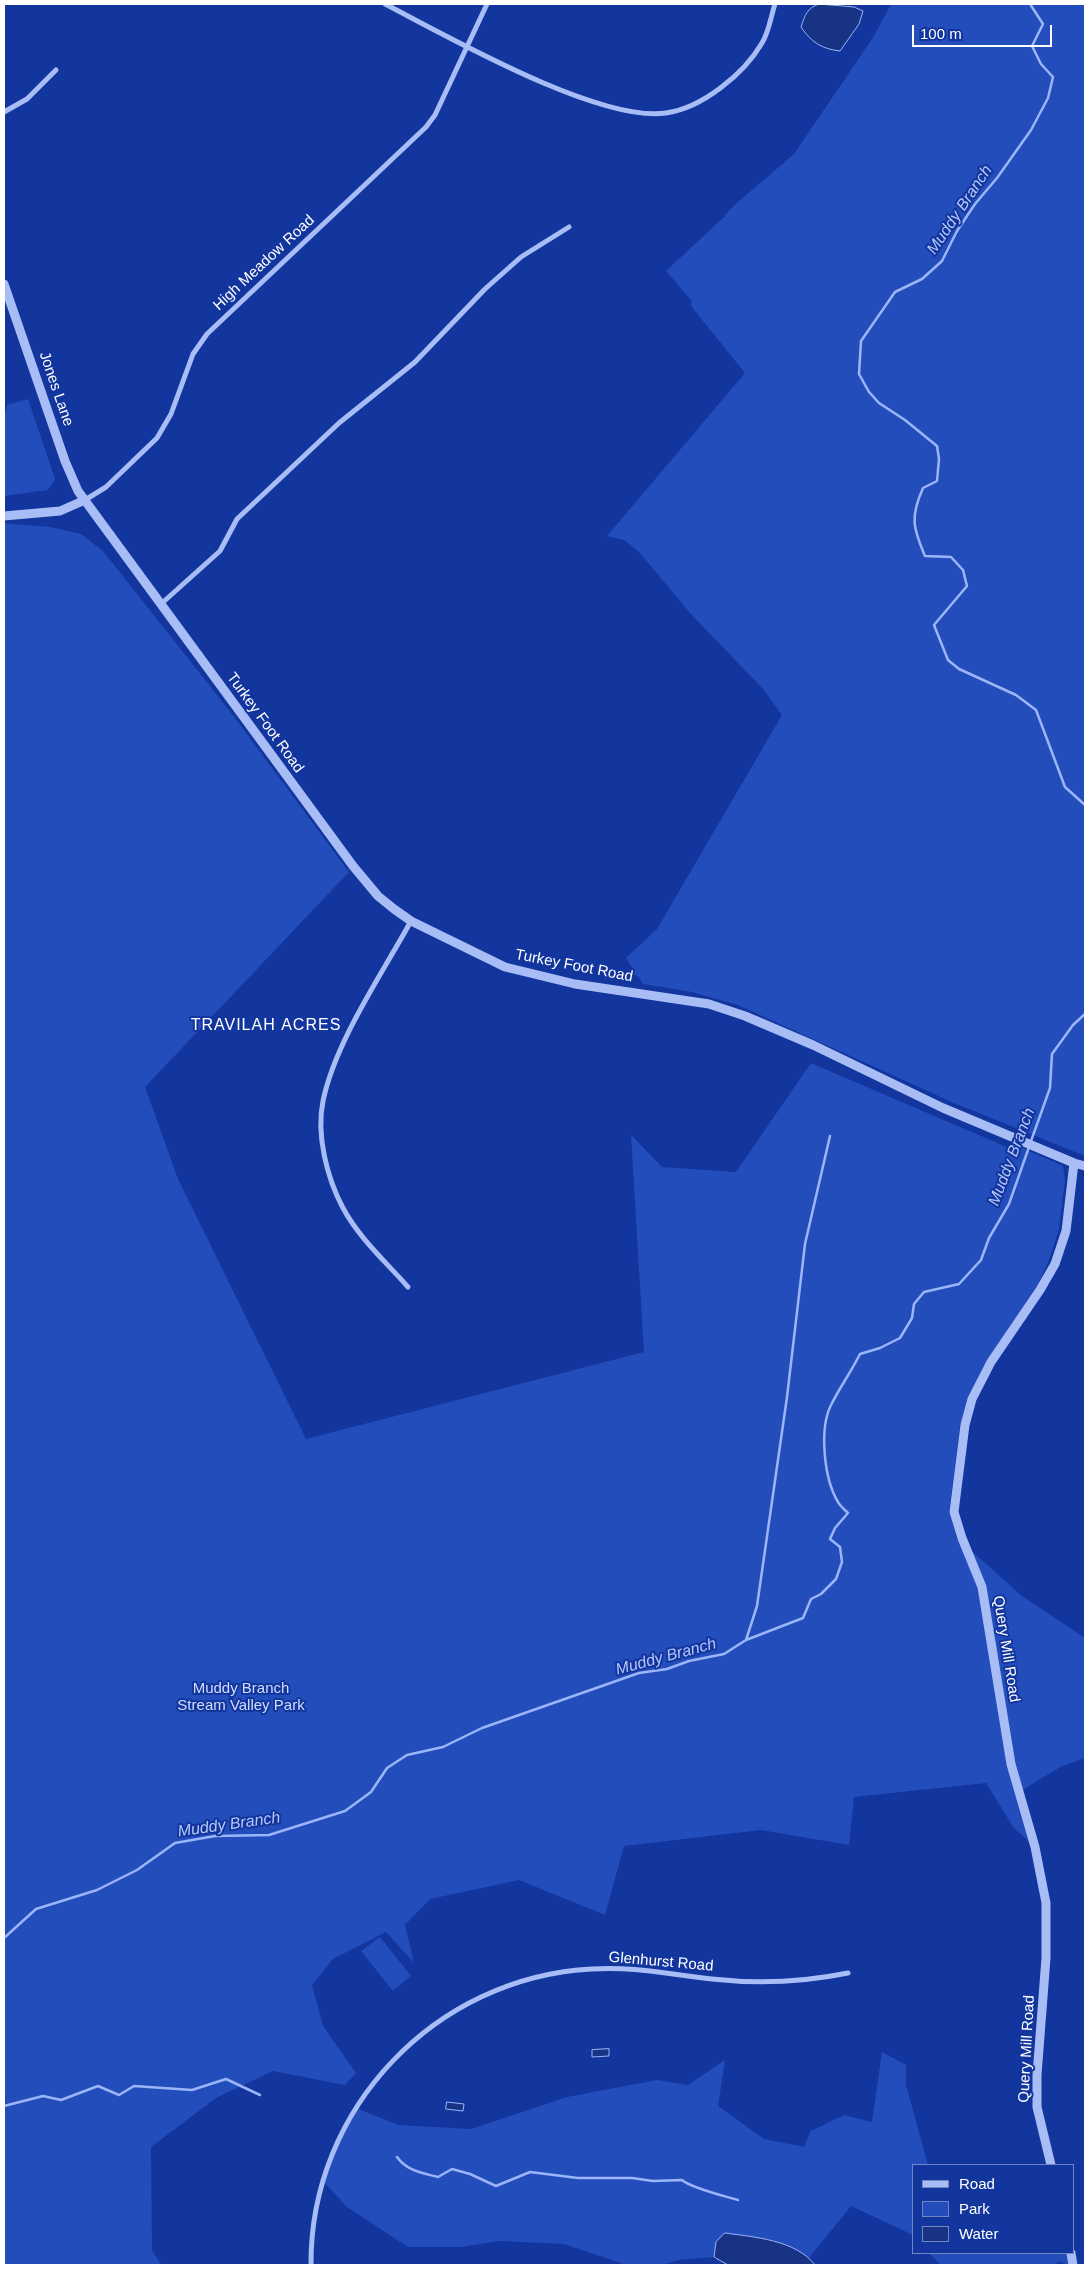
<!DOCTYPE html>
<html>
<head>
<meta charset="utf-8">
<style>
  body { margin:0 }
  #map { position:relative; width:1089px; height:2269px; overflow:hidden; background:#12359e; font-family:Helvetica,sans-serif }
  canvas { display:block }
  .frame { position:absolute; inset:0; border:5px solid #fff; pointer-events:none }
  .legend { position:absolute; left:912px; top:2164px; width:162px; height:90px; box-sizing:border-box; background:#12359e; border:1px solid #7186c5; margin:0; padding:6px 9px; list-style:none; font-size:15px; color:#fff }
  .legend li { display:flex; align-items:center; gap:10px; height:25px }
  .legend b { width:25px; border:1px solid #7186c5 }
  .scale { position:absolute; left:912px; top:25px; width:140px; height:22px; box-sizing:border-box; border:2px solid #fff; border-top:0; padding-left:6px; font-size:15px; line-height:18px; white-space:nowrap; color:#fff; -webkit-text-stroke:4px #12359e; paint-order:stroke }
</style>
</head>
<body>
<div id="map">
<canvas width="1089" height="2269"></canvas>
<div class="frame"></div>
<ul class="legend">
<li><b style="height:6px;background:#a8bdf5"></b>Road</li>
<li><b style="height:14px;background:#244dbc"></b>Park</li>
<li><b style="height:14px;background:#193384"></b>Water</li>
</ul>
<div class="scale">100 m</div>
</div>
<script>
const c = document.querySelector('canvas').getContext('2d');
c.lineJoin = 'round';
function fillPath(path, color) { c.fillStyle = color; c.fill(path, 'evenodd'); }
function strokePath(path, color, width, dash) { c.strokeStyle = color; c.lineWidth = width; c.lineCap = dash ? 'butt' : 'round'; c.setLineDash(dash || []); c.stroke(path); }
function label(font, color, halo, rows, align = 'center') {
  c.font = font + ' Helvetica,sans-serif'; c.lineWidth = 4; c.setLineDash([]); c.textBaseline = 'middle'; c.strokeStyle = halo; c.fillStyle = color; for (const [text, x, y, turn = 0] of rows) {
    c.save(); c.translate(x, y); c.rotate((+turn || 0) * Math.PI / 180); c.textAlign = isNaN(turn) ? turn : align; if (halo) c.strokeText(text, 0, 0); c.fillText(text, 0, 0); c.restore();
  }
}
fillPath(new Path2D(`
  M 891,4 L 1085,4 L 1085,1156 L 954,1103 L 738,1005 L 692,992 L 643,984 L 638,976 L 630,974 L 633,969 L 626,958 L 657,929 L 782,715 L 763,689 L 690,613 L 639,552 L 624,540 L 607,536 L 745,373 L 691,306 L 692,301 L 666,271 L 725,216 L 730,209 L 794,154 L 874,36 Z
  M 28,399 L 55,479 L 48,490 L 4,496 L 4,418 L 7,405 Z
  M 4,523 L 50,527 L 81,534 L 103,551 L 232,714 L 349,872 L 145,1087 L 178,1179 L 306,1439 L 644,1352 L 631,1135 L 662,1167 L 736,1172 L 811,1063 L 1016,1151 L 1020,1147 L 1063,1166 L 1065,1180 L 1059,1229 L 1049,1260 L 1036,1290 L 986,1362 L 967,1399 L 960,1426 L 949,1512 L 957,1538 L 1022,1596 L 1085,1638 L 1085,1758 L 1062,1766 L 1019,1792 L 1035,1847 L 1014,1828 L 986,1783 L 854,1797 L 849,1845 L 761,1830 L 624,1846 L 605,1915 L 519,1880 L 430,1899 L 405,1925 L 414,1963 L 386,1932 L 333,1959 L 312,1985 L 323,2026 L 356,2073 L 345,2085 L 273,2071 L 216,2098 L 151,2147 L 152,2250 L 161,2265 L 4,2265 Z
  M 380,1937 L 411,1976 L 393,1991 L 361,1951 Z
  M 882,2052 L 906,2065 L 906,2085 L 928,2165 L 913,2165 L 913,2235 L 851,2206 L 809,2258 L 772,2240 L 716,2242 L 714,2257 L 679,2260 L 662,2265 L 627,2265 L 564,2244 L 500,2241 L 460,2247 L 408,2247 L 347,2207 L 323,2181 L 337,2143 L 356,2108 L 398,2125 L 471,2129 L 567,2097 L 657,2080 L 688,2085 L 725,2060 L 718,2106 L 764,2139 L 804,2147 L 811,2131 L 844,2115 L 872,2122 Z
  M 929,2253 L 1071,2253 L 1073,2265 L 1064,2265 L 1062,2261 L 1052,2265 L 941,2265 Z`), '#244dbc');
const water = new Path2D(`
  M 819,4 L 854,7 L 863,11 L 859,24 L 840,51 C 822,49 811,42 801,27 C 805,15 807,8 819,4 Z
  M 609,2049 L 609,2056 L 592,2057 L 592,2050 Z
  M 447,2102 L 464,2104 L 463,2111 L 446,2109 Z
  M 725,2233 C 754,2237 796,2240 815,2265 L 728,2265 L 714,2257 L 716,2242 Z`);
fillPath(water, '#193384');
strokePath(water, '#9ab5f8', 1);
strokePath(new Path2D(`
  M 1030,4 L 1043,24 L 1032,46 L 1041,64 L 1053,77 L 1048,98 L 1031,130 L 997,178 L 975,204 L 957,231 L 942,261 L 922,279 L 895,292 L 861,341 L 859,374 L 869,392 L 879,403 L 905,420 L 937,446 L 939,459 L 937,481 L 923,488 C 910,517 913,528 925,556 L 951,557 L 963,570 L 967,586 L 934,625 L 948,660 L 959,669 L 1016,695 L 1036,710 L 1065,787 L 1085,805
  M 1031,1141 L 1050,1088 L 1052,1054 L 1073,1025 L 1085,1014
  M 746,1640 L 757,1606 L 787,1397 L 805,1244 L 830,1136
  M 4,1938 L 36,1909 L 97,1890 L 137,1870 L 175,1843 L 215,1836 L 269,1835 L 345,1811 L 371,1792 L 387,1768 L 407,1755 L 443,1747 L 482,1728 L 639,1673 L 667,1669 L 689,1661 L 724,1654 L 746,1640 L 803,1618 L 811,1599 L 821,1594 L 836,1579 L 842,1562 L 840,1547 L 830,1539 L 835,1528 L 848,1513 C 845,1510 840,1506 838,1502 C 824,1479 819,1429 831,1405 C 840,1387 851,1372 860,1354 L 880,1348 L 900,1338 L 912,1318 L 914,1304 L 924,1292 L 959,1284 L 981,1260 L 989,1238 L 1009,1204 L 1029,1147
  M 4,2106 L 43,2096 L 61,2100 L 98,2086 L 119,2095 L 134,2086 L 192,2090 L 226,2079 L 260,2095
  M 397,2157 C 407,2171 422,2173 438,2177 L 452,2169 L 470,2174 L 496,2186 L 530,2172 L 578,2178 L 632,2178 L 653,2181 L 682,2180 C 691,2188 724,2196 738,2200`), '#9ab5f8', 2.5);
strokePath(new Path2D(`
  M 385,4 C 447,36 599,123 666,113 C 702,108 744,74 762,43 C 769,32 771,16 775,4
  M 4,112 L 27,99 L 56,70
  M 85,500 L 106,487 L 157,438 L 171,414 L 193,354 L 207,334 L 426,127 L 435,115 L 487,4
  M 161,604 L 220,551 L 237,519 L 339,423 L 415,362 L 485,289 L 521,257 L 569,227
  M 408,1287 C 386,1262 359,1238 343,1208 C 327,1178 316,1135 323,1101 C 335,1042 382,974 411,921
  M 311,2265 C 310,2108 436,1977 592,1969 C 633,1966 672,1975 712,1979 C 757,1984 804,1982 848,1973`), '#a8bdf5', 5);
strokePath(new Path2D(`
  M 4,284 L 65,461 L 78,491 L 353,866 L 378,896 L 394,909 L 411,921 L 505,967 L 575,984 L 709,1004 L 745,1016 L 813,1045 L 943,1108 L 1074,1163 L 1085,1166
  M 4,516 L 60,511 L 85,500
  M 1051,2165 L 1037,2107 L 1037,2075 L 1046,1958 L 1046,1903 L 1035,1847 L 1011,1764 L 982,1587 L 962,1538 L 954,1512 L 965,1425 L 972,1399 L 991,1362 L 1040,1290 L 1055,1264 L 1066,1231 L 1074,1163
  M 1071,2253 L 1073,2265`), '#a8bdf5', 9);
label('15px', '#fff', '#12359e', [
  ["High Meadow Road",264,263,-43],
  ["Jones Lane",56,389,71],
  ["Turkey Foot Road",265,723,54],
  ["Turkey Foot Road",574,966,11],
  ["Query Mill Road",1006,1649,81],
  ["Glenhurst Road",661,1962,5],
  ["Query Mill Road",1027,2049,-87]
]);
label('15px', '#d1ddfe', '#12359e', [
  ["Muddy Branch",241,1689],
  ["Stream Valley Park",241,1706]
]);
label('italic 16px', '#b5c8fb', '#12359e', [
  ["Muddy Branch",960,210,-56],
  ["Muddy Branch",1012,1157,-69],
  ["Muddy Branch",666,1657,-15],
  ["Muddy Branch",229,1825,-8]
]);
c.letterSpacing = '1px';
label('16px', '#fff', '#12359e', [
  ["TRAVILAH ACRES",266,1026]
]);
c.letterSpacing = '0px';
</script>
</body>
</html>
